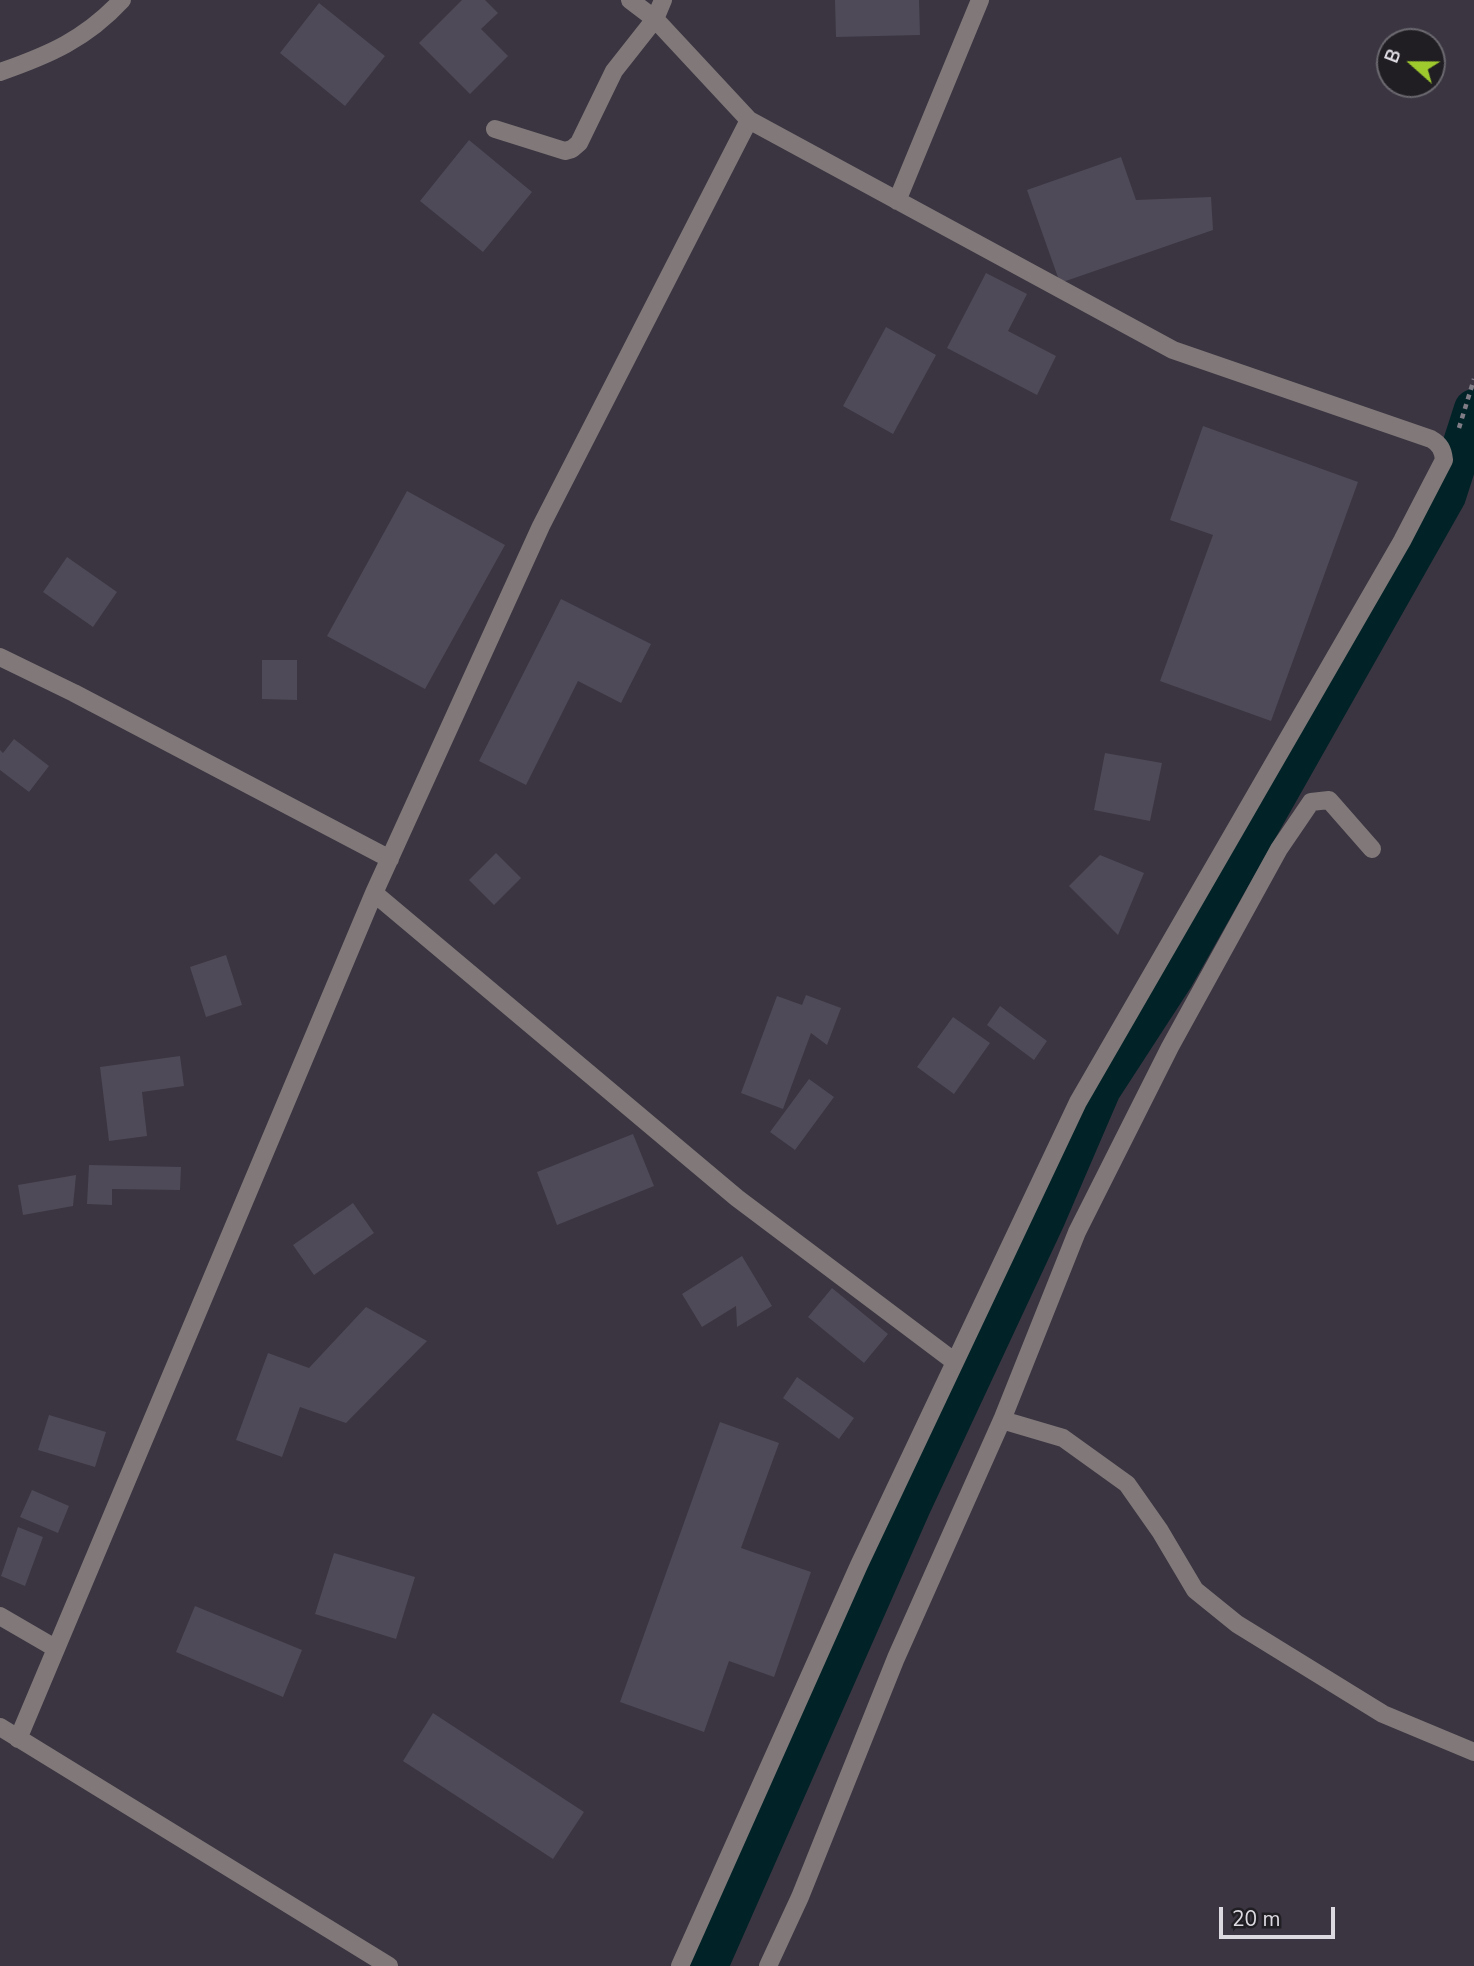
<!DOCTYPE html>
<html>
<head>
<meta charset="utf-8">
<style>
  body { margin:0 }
  #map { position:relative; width:1474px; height:1966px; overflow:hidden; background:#3a3541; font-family:"Nunito Sans",sans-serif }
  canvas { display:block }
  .north { position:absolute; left:1376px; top:28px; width:70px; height:70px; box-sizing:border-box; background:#201e23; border:2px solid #6b696f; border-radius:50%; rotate:291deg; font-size:19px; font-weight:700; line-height:28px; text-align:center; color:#dcd9e1 }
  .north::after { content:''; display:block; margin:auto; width:24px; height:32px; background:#9eca2e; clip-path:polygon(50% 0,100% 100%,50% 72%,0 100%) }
  .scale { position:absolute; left:1219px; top:1907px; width:116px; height:32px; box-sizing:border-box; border:4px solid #dcd9e1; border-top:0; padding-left:9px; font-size:21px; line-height:24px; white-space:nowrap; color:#dcd9e1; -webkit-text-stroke:5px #201e23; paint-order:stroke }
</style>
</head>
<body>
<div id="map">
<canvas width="1474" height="1966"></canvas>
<div class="north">B</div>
<div class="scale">20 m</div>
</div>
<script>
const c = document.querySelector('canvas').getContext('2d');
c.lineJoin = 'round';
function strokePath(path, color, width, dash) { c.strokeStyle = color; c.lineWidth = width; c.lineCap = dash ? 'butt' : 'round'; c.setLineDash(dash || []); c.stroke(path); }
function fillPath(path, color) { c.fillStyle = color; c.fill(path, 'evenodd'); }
strokePath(new Path2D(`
  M 708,1966 L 911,1506 L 1045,1219 L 1101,1089 L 1175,975 L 1446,496 L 1474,409`), '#012327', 40);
fillPath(new Path2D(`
  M 462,0 L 485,0 L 498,13 L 481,29 L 508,56 L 470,94 L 419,43 Z
  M 835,0 L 919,0 L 920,35 L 836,37 Z
  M 319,3 L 385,56 L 345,106 L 280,53 Z
  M 469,140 L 532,192 L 483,252 L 420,201 Z
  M 1121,157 L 1136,200 L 1211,197 L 1213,230 L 1060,283 L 1027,190 Z
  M 986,273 L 1027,294 L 1008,331 L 1056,356 L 1037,395 L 947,348 Z
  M 886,327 L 936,355 L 893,434 L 843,406 Z
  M 1203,426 L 1358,482 L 1271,721 L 1160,681 L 1213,535 L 1170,520 Z
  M 407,491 L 505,545 L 425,689 L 327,636 Z
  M 67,557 L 117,592 L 93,627 L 43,592 Z
  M 561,599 L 651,644 L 621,703 L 578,681 L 526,785 L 479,761 Z
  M 262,660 L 297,660 L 297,700 L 262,699 Z
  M 14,739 L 49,766 L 29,792 L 0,770 L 0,750 L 3,753 Z
  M 1105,753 L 1162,763 L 1150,821 L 1094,810 Z
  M 496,853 L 521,878 L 494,905 L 469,880 Z
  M 1100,855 L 1144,873 L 1118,935 L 1069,886 Z
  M 226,955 L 242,1005 L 206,1017 L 190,967 Z
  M 806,995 L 841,1008 L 827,1045 L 811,1033 L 783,1109 L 741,1093 L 777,996 L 802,1005 Z
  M 1000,1006 L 1047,1041 L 1034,1060 L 987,1025 Z
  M 953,1017 L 990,1043 L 954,1094 L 917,1067 Z
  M 180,1056 L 184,1086 L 142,1092 L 147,1136 L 109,1141 L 100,1067 Z
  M 809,1079 L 834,1097 L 795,1150 L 770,1132 Z
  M 633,1134 L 654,1186 L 557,1225 L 537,1172 Z
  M 89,1165 L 181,1167 L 180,1190 L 112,1189 L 112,1205 L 87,1204 Z
  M 76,1175 L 73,1206 L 23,1215 L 18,1185 Z
  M 353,1203 L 374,1233 L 314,1275 L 293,1245 Z
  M 742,1256 L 772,1306 L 737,1327 L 736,1306 L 702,1327 L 682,1294 Z
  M 832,1288 L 888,1334 L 864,1363 L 808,1317 Z
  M 366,1307 L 427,1341 L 346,1423 L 300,1407 L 282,1457 L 236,1440 L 268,1353 L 309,1368 Z
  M 797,1377 L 854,1418 L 839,1439 L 783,1398 Z
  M 49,1415 L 106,1432 L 95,1467 L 38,1450 Z
  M 720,1422 L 779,1443 L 741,1548 L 811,1572 L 774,1677 L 729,1661 L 704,1732 L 620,1702 Z
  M 32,1490 L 69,1506 L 58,1533 L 20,1517 Z
  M 18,1527 L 43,1537 L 25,1586 L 1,1576 Z
  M 334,1553 L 415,1577 L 396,1639 L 315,1614 Z
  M 195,1606 L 302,1650 L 283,1697 L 176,1652 Z
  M 433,1713 L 584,1812 L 553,1859 L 403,1761 Z`), '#4f4a57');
strokePath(new Path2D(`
  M 1459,428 L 1474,379`), '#807c86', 4.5, [5, 5]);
strokePath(new Path2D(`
  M 630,0 L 655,19 L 749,120 L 1173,350 L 1431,439 C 1440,444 1443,450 1444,460 L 1402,541 L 1078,1102 L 859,1565 L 680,1966
  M 0,72 C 49,55 86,39 122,0
  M 495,129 L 565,151 L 572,149 L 579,143 L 614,71 L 655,19 L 663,0
  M 897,201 L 980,0
  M 0,657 L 74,693 L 390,859
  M 374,893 L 737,1198 L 955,1362
  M 1002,1420 L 1063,1438 L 1127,1484 L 1160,1531 L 1195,1590 L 1237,1624 L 1383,1714 L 1474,1752
  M 0,1616 L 55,1648
  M 0,1727 L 389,1966
  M 18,1739 L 374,893 L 541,526 L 749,120
  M 768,1966 L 800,1897 L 896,1658 L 1002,1420 L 1077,1232 L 1170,1047 L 1279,849 L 1311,802 L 1329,800 L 1372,849`), '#807879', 18);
</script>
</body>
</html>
